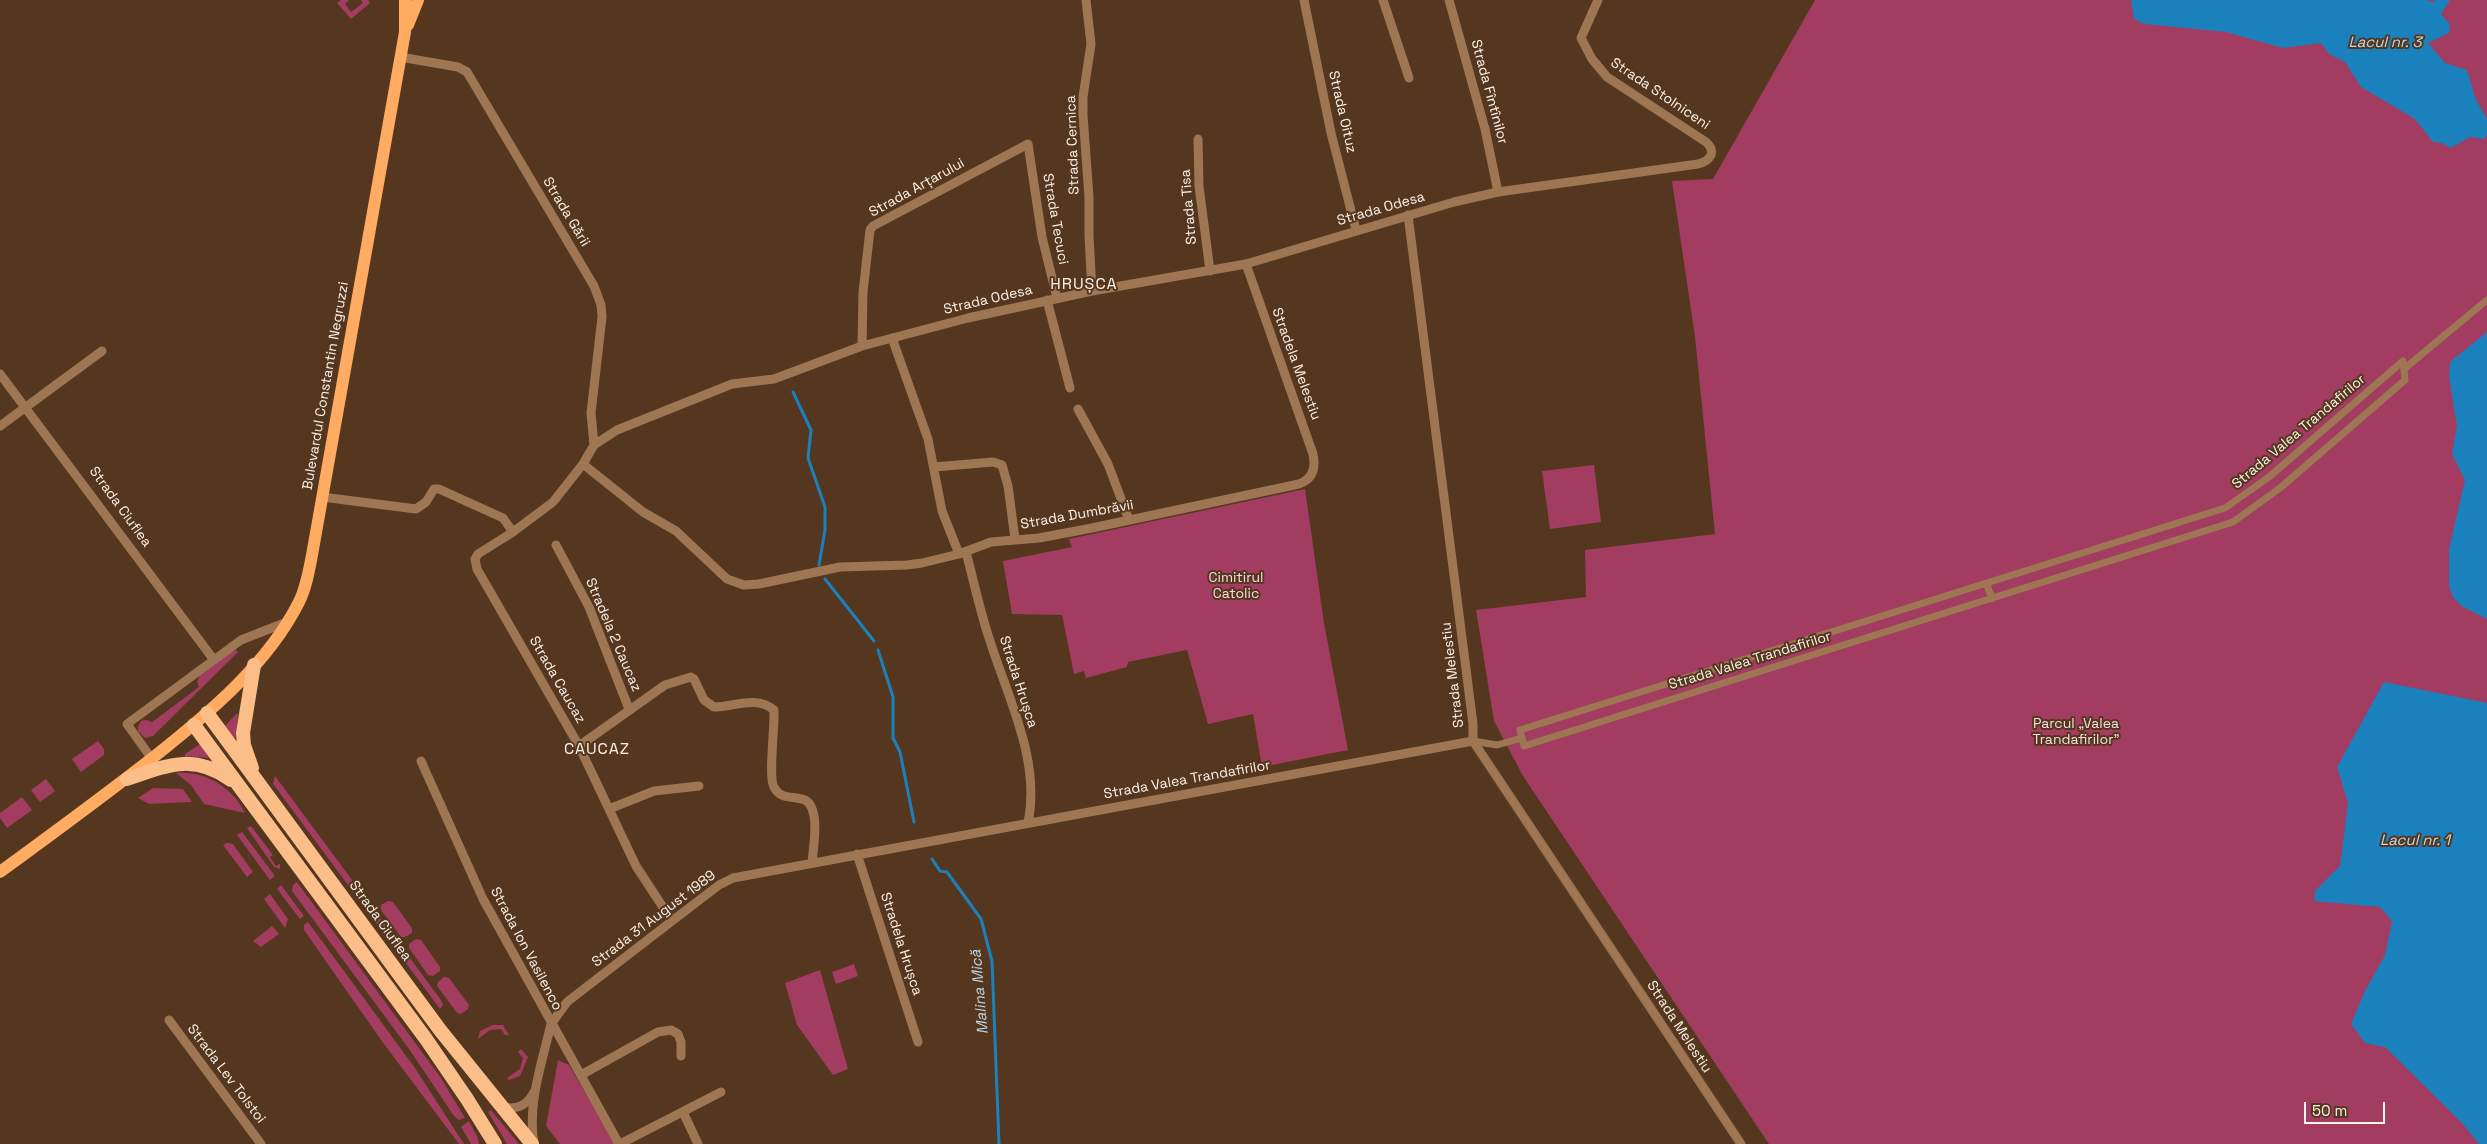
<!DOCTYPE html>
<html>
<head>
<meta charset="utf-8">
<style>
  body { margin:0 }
  #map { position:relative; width:2487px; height:1144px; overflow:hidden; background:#54371e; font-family:"Space Grotesk",sans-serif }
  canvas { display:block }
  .scale { position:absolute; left:2304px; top:1102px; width:81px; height:22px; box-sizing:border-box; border:2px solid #fdf2e9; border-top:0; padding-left:6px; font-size:15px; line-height:18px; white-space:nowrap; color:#fdf2e9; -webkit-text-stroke:4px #54371e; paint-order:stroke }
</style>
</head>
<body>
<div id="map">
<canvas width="2487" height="1144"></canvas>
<div class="scale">50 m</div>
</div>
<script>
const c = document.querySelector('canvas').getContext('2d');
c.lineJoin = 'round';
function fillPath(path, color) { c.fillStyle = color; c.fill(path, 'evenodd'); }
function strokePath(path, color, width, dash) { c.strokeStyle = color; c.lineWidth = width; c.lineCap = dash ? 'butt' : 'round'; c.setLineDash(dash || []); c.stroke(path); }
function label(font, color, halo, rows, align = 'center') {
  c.font = font + ' "Space Grotesk",sans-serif'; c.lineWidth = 4; c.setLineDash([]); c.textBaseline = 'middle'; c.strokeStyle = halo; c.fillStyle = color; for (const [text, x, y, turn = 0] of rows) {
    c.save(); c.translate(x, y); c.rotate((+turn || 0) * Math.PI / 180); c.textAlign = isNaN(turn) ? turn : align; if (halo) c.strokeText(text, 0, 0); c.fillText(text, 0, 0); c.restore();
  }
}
fillPath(new Path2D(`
  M 341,0 L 349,0 L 345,4 L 351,12 L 363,3 L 361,0 L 368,0 L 370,3 L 351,19 L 337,3 Z
  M 1815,0 L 2487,0 L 2487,1144 L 1769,1144 L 1523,776 L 1494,721 L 1476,610 L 1586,597 L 1585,550 L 1715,534 L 1695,337 L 1672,181 L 1713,179 Z
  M 1594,465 L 1601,522 L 1550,529 L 1542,471 Z
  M 1305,489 L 1324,623 L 1348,750 L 1262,767 L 1253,714 L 1208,724 L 1187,650 L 1128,662 L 1127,667 L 1086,678 L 1084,671 L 1074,674 L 1062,615 L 1012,614 L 1003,561 L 1072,547 L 1069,539 Z
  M 235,649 L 238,652 L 153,736 L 145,738 L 138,731 L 138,727 L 141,721 L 146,720 L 152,722 L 199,687 L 197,682 L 200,675 Z
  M 236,714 L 238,714 L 236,737 L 234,739 L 225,726 Z
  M 98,741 L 104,749 L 104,755 L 81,772 L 72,759 Z
  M 200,744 L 209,758 L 185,756 L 185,754 Z
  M 176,773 C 206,771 232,787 245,813 L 204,804 L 191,785 Z
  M 275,776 L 441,1000 L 443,1005 L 440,1009 L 273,784 Z
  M 46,779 L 55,791 L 40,802 L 31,790 Z
  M 153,788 L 183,789 L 192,802 L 149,804 L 138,798 Z
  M 22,797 L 32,810 L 7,828 L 0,818 L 0,813 Z
  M 251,826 L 273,855 L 270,857 L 276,866 L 280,864 L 280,869 L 274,867 L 247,828 Z
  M 242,832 L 275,876 L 270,880 L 237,835 Z
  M 227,843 L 233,844 L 253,872 L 247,877 L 223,845 Z
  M 297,882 L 441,1078 L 465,1118 L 459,1120 L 454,1116 L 409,1049 L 292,891 L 293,885 Z
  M 281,885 L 304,916 L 300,919 L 277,889 Z
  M 270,894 L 288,919 L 285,928 L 264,899 Z
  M 388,901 L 393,902 L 412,928 L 412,933 L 405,937 L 401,937 L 381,910 L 381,905 Z
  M 308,922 L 415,1068 L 464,1144 L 459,1144 L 381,1040 L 304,930 L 304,925 Z
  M 272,926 L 279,934 L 261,947 L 253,941 Z
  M 416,939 L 421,940 L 440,967 L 440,971 L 433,976 L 428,975 L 409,948 L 409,944 Z
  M 854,964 L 858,976 L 836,984 L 832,972 Z
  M 820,970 L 848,1069 L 833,1075 L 797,1025 L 785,983 Z
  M 444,977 L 449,978 L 469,1005 L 468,1009 L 461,1014 L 457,1013 L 437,986 L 438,982 Z
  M 493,1025 L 503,1025 L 509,1035 L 505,1035 L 501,1029 L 490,1030 L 478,1039 L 480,1031 Z
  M 521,1049 L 528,1057 L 520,1076 L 509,1080 L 507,1078 L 520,1069 L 523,1058 L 518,1052 Z
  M 558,1060 L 569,1065 L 615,1144 L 560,1144 L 546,1126 Z
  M 491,1110 L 519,1144 L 507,1144 L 488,1112 Z
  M 469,1121 L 478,1138 L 479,1144 L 471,1144 L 461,1127 Z`), '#a23c61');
fillPath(new Path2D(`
  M 2131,0 L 2427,0 L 2432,2 L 2436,0 L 2450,0 L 2441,14 L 2450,25 L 2449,33 L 2428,43 L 2445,63 L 2467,70 L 2476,100 L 2487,119 L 2487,135 L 2484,139 L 2470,137 L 2451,148 L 2442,143 L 2433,142 L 2415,119 L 2361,87 L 2345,62 L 2329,54 L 2321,43 L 2283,48 L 2226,32 L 2144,24 L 2134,19 Z
  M 2487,332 L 2487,619 L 2461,606 L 2453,597 L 2449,586 L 2449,549 L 2465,480 L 2452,454 L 2457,426 L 2449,377 L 2450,362 Z
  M 2384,682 L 2487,703 L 2487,1144 L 2479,1144 L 2462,1123 L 2385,1047 L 2365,1043 L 2351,1024 L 2365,991 L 2385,955 L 2392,921 L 2380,907 L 2314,901 L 2315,891 L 2340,866 L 2348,803 L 2337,767 Z`), '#1b81bc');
strokePath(new Path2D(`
  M 793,392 L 811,430 L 808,458 L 825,507 L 825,530 L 819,565
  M 825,579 L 874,641
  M 878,650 L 893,697 L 893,738 L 900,752 L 914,822
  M 932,859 L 940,871 L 947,872 L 981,919 L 992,961 L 999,1144`), '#1b81bc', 3);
strokePath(new Path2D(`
  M 2403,361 L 2405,380 L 2280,488 L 2233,522 L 1524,746 L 1520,730 L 2225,508 L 2269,477 Z
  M 2404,369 L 2487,300
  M 1987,585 L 1992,599
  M 1473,741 L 1497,745 L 1522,738`), '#9f7654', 7);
strokePath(new Path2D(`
  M 1086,0 L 1091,44 L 1083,97 L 1083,115 L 1089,197 L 1089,236 L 1092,291
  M 1304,0 L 1331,133 L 1356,230
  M 1383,0 L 1409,78
  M 1449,0 L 1485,129 L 1498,192
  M 400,57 L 458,67 L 467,72 L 594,286 L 601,305 L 602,317 L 591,413 L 594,445
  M 1198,139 L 1199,186 L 1210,271
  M 1408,215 L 1473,724 L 1473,741 L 1741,1144
  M 1047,300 L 1070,388
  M 892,338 L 928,439 L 942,511 L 959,554
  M 862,346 L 863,292 L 870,230 L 873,226 L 1028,144 L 1042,237 L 1057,298
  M 0,374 L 214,660
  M 1078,409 L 1108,464 L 1129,520
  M 0,426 L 102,351
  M 583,464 L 643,512 L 676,531 L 727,579 L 744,585 L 759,584 L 840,567 L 907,565 L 922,563 L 959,554 L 991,542 L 1039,538 L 1092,528 L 1299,484 C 1313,479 1316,468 1313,454 L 1246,264
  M 934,467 L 993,462 L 1002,465 L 1008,486 L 1015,539
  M 322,497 L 416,509 L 426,502 L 434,489 L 439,489 L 503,518 L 513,532
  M 556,545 L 589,607 L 629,709
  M 966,552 C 974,582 980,612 990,641 C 1008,698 1041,761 1028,823
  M 579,746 L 665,685 L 691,677 L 694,679 L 704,700 L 714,707 C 734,707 756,695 774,710 C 775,725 768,778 774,787 C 781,801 794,795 805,800 C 821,808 813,849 812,863
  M 152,759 L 127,724 L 241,640 L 287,622
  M 421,761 L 483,899 L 619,1144
  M 609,809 L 654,791 L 699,786
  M 857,854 L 918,1042
  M 672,921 L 636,866 L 579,746 L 477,569 L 475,559 L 478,554 L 513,532 L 553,502 L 583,464 L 594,445 L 617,430 L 732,384 L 774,379 L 862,346 L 968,318 L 1092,291 L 1246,264 L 1454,202 L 1498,192 L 1698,164 C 1710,161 1717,152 1706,142 L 1607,77 L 1592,59 L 1581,38 L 1598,0
  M 169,1020 L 261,1144
  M 581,1075 L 658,1032 L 671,1030 L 678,1034 L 681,1042 L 681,1056
  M 502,1107 C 517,1110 527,1106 534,1092
  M 683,1112 L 698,1144
  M 534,1144 C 527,1104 542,1063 551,1024 L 567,1002 L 672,921 L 719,885 L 733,878 L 1473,741
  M 620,1144 L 721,1092`), '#9f7654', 9);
strokePath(new Path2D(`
  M 408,25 L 418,0
  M 0,872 C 52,834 104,796 155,756 C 208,714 268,664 299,602 C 306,588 309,571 312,555 L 405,32 L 405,0`), '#ffab61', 12);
strokePath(new Path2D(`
  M 207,713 L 440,1030 L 532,1144
  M 194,725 L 426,1039 L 467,1099 L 495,1144
  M 252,768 L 244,745 L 243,733 L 254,665
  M 127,779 C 168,765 193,753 231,780`), '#fcbe89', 14);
label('14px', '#fdf2e9', '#54371e', [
  ["Strada Fîntînilor",1489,92,75],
  ["Strada Stolniceni",1660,94,34],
  ["Strada Oituz",1342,112,77],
  ["Strada Cernica",1073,145,-92],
  ["Strada Arțarului",917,188,-29],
  ["Strada Tisa",1189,207,-95],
  ["Strada Odesa",1381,209,-16],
  ["Strada Gării",566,212,59],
  ["Strada Tecuci",1055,219,80],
  ["Strada Odesa",988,300,-13],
  ["Stradela Melestiu",1296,364,70],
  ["Bulevardul Constantin Negruzzi",326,386,-80],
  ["Strada Valea Trandafirilor",2299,432,-40],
  ["Strada Ciuflea",120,507,54],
  ["Strada Dumbrăvii",1077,515,-10],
  ["Stradela 2 Caucaz",613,635,67],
  ["Strada Valea Trandafirilor",1750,661,-17],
  ["Strada Melestiu",1453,675,-97],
  ["Strada Caucaz",557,680,60],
  ["Strada Hrușca",1018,682,72],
  ["Strada Valea Trandafirilor",1187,780,-10],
  ["Strada 31 August 1989",654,919,-37],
  ["Strada Ciuflea",380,921,54],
  ["Stradela Hrușca",901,944,72],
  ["Strada Ion Vasilenco",526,949,62],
  ["Strada Melestiu",1679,1027,57],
  ["Strada Lev Tolstoi",226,1074,53]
]);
label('14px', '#fbdae3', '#54371e', [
  ["Cimitirul",1236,578],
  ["Catolic",1236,594],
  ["Parcul „Valea",2076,724],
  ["Trandafirilor”",2076,740]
]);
label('italic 15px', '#bfd8ea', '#54371e', [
  ["Lacul nr. 3",2385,43],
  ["Lacul nr. 1",2415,841],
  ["Malina Mică",980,992,-95]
]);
c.letterSpacing = '1px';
label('16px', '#fdf2e9', '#54371e', [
  ["HRUȘCA",1084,285],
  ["CAUCAZ",597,750]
]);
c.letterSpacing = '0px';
</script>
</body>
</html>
